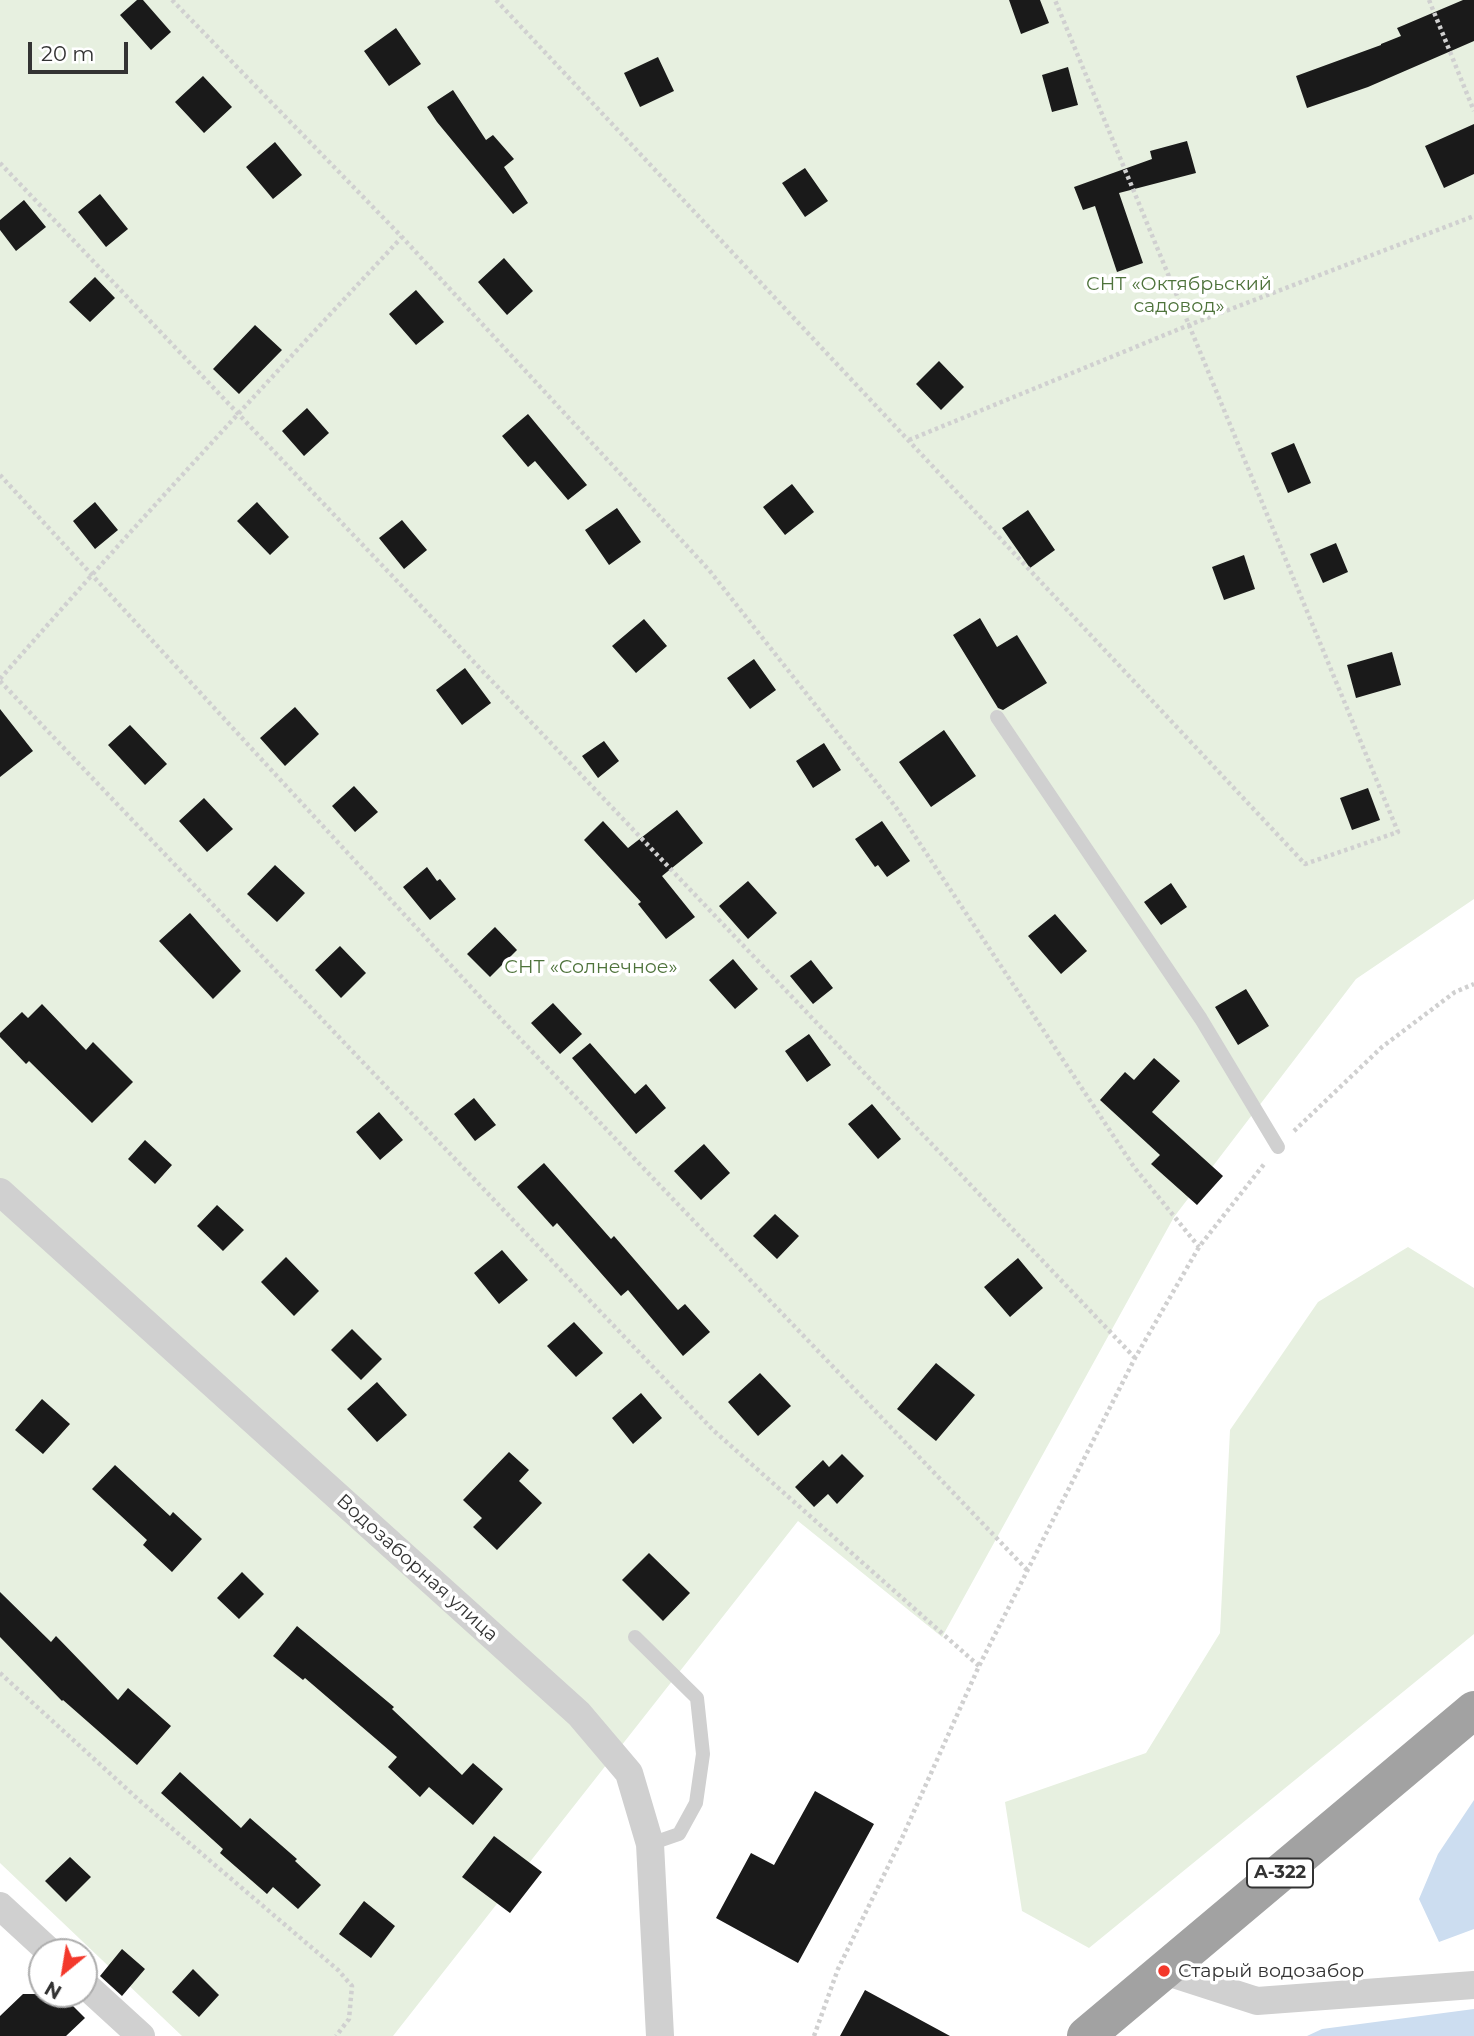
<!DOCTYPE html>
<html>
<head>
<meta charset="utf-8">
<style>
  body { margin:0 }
  #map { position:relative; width:1474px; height:2036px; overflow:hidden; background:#fff; font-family:Montserrat,sans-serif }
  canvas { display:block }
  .north { position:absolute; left:28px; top:1938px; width:70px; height:70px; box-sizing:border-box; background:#fff; border:2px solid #adadad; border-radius:50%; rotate:210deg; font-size:19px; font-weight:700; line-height:28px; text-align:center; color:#333 }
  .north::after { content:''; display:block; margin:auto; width:24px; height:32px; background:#f3382b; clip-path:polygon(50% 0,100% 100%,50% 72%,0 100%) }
  .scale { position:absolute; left:28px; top:42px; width:100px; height:32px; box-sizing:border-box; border:4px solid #333; border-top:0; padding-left:9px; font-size:21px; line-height:24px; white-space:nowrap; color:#333; -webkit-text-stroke:5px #fff; paint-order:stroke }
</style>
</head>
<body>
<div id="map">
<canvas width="1474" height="2036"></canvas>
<div class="north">N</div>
<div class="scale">20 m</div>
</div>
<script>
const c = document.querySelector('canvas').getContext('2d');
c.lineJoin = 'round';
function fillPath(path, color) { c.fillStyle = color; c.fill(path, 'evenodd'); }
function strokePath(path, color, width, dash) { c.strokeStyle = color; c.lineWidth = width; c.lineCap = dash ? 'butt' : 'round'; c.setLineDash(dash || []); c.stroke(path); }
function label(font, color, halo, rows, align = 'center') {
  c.font = font + ' Montserrat,sans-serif'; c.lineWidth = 7; c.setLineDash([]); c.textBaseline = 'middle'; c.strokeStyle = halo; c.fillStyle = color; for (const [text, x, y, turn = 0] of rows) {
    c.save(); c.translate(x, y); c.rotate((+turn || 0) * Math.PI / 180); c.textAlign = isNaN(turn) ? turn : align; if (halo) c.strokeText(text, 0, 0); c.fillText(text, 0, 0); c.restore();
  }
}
fillPath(new Path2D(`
  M 0,0 L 1474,0 L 1474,899 L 1356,979 L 1174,1217 L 942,1637 L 798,1521 L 393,2036 L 182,2036 L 0,1863 Z
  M 1408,1247 L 1474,1288 L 1474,1634 L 1089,1948 L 1022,1911 L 1005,1802 L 1146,1753 L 1220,1633 L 1230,1430 L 1318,1302 Z`), '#e7f0e0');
fillPath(new Path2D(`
  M 1474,1800 L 1474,1929 L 1439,1942 L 1419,1899 L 1438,1854 Z
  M 1474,2009 L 1474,2036 L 1307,2036 L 1322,2029 Z`), '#ccddf0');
fillPath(new Path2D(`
  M 137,0 L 143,0 L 171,32 L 151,50 L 120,15 Z
  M 1009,0 L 1040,0 L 1049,23 L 1021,34 Z
  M 1463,0 L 1474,0 L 1474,41 L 1368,87 L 1307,108 L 1296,76 L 1381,45 L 1381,44 L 1401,36 L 1397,28 Z
  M 396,28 L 421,64 L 389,86 L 364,51 Z
  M 658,57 L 674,91 L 640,107 L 624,73 Z
  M 1068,67 L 1078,105 L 1052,112 L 1042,75 Z
  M 203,76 L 232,107 L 204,133 L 175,102 Z
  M 453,90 L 486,140 L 493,135 L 514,159 L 504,167 L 528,203 L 513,214 L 437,122 L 427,107 Z
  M 1474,124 L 1474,174 L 1444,188 L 1425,146 Z
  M 1187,141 L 1196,173 L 1119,193 L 1143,263 L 1117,272 L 1095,206 L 1083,210 L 1074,187 L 1152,159 L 1150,151 Z
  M 275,142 L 302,175 L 273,199 L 246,167 Z
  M 805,168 L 828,201 L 805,217 L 782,183 Z
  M 100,194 L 128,229 L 106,247 L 78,212 Z
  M 24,200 L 46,227 L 16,251 L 0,230 L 0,220 Z
  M 504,258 L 533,291 L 507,315 L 478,282 Z
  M 95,277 L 115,298 L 90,322 L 69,302 Z
  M 416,290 L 444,322 L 416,345 L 389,314 Z
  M 255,325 L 282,350 L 239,394 L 213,369 Z
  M 939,361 L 964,387 L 941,410 L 916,384 Z
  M 307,408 L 329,433 L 304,456 L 282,431 Z
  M 528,414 L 587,485 L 568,500 L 535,461 L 528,467 L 502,436 Z
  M 1294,443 L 1311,483 L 1288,493 L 1271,453 Z
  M 792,484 L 814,512 L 785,535 L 763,507 Z
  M 95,502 L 118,530 L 95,549 L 73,521 Z
  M 257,502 L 289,537 L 270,555 L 237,521 Z
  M 617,508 L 641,542 L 609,565 L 585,530 Z
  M 1028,510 L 1055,550 L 1030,568 L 1002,528 Z
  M 402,520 L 427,550 L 404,569 L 379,538 Z
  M 1336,543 L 1348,572 L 1323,583 L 1310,554 Z
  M 1244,555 L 1255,589 L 1224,600 L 1212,567 Z
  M 980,618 L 997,647 L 1017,635 L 1047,683 L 1003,710 L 998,708 L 953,635 Z
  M 644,619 L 667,646 L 636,673 L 612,646 Z
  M 1392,652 L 1401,685 L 1356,698 L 1347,665 Z
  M 754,659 L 776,690 L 750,709 L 727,678 Z
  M 465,668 L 491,703 L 462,725 L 436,690 Z
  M 295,707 L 319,734 L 285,766 L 260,738 Z
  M 0,709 L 33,751 L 0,777 Z
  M 130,725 L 167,764 L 145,785 L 108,745 Z
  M 944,730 L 976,776 L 931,807 L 899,762 Z
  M 604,741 L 619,761 L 598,778 L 582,756 Z
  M 824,743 L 841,770 L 813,788 L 796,761 Z
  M 354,786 L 378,812 L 355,832 L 332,806 Z
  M 1368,788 L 1380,820 L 1352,830 L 1340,798 Z
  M 204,798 L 233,829 L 207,852 L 179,821 Z
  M 677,810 L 703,843 L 662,876 L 695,917 L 666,939 L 638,904 L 641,902 L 584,840 L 603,821 L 628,848 Z
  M 882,821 L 910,861 L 887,877 L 878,865 L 875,867 L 855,839 Z
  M 275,865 L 305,893 L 277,922 L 247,894 Z
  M 427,867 L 437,881 L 440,879 L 456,899 L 430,920 L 403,887 Z
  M 748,881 L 777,913 L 748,939 L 719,906 Z
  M 1171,883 L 1187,907 L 1161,925 L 1144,902 Z
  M 190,913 L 241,971 L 213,999 L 159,941 Z
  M 1055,914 L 1087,951 L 1061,974 L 1028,936 Z
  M 495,927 L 517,950 L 490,977 L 467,954 Z
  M 340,946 L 366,973 L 341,998 L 315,970 Z
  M 733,959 L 758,989 L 735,1009 L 709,980 Z
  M 811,960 L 833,988 L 813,1004 L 790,976 Z
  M 1246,989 L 1269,1026 L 1238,1045 L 1215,1007 Z
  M 553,1003 L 582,1034 L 560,1054 L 531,1023 Z
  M 42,1004 L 86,1050 L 93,1042 L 133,1082 L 92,1123 L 29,1061 L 26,1064 L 0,1037 L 0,1033 L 22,1012 L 28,1018 Z
  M 809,1034 L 831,1065 L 807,1082 L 785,1051 Z
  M 590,1043 L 635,1094 L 646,1084 L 666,1108 L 636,1134 L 572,1058 Z
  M 1154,1058 L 1180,1081 L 1152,1112 L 1223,1176 L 1197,1205 L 1151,1164 L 1160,1155 L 1100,1100 L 1125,1072 L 1134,1080 Z
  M 474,1098 L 496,1125 L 475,1141 L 454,1114 Z
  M 872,1104 L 901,1139 L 878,1159 L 848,1124 Z
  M 379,1112 L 403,1140 L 380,1160 L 356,1132 Z
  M 145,1140 L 172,1165 L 155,1184 L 128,1159 Z
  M 704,1144 L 730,1173 L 701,1200 L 674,1171 Z
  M 544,1163 L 611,1239 L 614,1236 L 678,1310 L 685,1304 L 710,1332 L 683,1356 L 628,1290 L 621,1296 L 557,1223 L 553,1227 L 517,1187 Z
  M 217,1205 L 244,1230 L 223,1251 L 197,1226 Z
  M 775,1214 L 799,1236 L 777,1259 L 753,1236 Z
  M 502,1250 L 528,1280 L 499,1304 L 474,1273 Z
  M 286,1257 L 319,1291 L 294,1316 L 261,1282 Z
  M 1018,1258 L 1043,1288 L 1010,1317 L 984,1287 Z
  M 574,1322 L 603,1353 L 576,1377 L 547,1346 Z
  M 352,1329 L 382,1359 L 361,1380 L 331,1350 Z
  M 936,1363 L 975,1395 L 936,1441 L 897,1409 Z
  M 760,1373 L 791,1406 L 758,1436 L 728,1402 Z
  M 377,1382 L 407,1415 L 377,1442 L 347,1409 Z
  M 641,1393 L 662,1418 L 633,1444 L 612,1418 Z
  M 42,1399 L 70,1424 L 43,1454 L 15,1430 Z
  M 509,1452 L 529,1470 L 519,1481 L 542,1503 L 497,1550 L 473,1527 L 482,1518 L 463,1500 Z
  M 842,1454 L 864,1476 L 837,1504 L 828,1494 L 814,1507 L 795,1487 L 823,1460 L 829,1467 Z
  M 115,1465 L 170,1516 L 173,1512 L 202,1539 L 172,1572 L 143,1545 L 147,1540 L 92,1489 Z
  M 649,1553 L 690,1593 L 663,1621 L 622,1580 Z
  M 242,1572 L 264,1594 L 239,1619 L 217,1598 Z
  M 0,1592 L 51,1642 L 56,1636 L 118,1700 L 128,1688 L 171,1726 L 137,1765 L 63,1700 L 62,1701 L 0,1637 Z
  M 297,1626 L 394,1707 L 392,1709 L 462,1775 L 473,1763 L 503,1789 L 473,1825 L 429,1787 L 420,1797 L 388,1767 L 397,1757 L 305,1678 L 303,1680 L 273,1656 Z
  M 180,1772 L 241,1828 L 250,1818 L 297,1859 L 295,1861 L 321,1885 L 298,1909 L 273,1887 L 267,1894 L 220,1853 L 223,1849 L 161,1793 Z
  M 815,1791 L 874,1824 L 798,1963 L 716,1918 L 751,1853 L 774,1865 Z
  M 494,1836 L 542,1872 L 510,1913 L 462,1877 Z
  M 70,1857 L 91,1877 L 66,1902 L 45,1881 Z
  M 364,1901 L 395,1926 L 371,1958 L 339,1934 Z
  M 122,1949 L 145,1969 L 122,1996 L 100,1976 Z
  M 193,1969 L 219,1995 L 199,2017 L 172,1992 Z
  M 865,1990 L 950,2036 L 840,2036 Z
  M 23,1994 L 61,1994 L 85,2018 L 66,2036 L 0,2036 L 0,2016 Z`), '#1a1a1a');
strokePath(new Path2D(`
  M 172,0 L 402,237 L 709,570 L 895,806 L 1134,1167 L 1199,1247
  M 496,0 L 1305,864 L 1398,832 L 1055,0
  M 1429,0 L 1474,111
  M 0,163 L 1135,1358
  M 909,440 L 1189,325 L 1474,216
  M 0,475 L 482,999 L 1028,1571
  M 0,679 C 131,529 266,383 402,237
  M 0,681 L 713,1430 L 979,1666
  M 1294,1131 L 1382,1047 L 1455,992 L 1474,984
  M 0,1673 L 140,1801 L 338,1970 L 352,1986 L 349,2019 L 336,2036
  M 814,2036 L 838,1969 L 902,1838 L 979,1666 L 1135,1358 L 1199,1247 L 1265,1163`), '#d0d0d0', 4.5, [3.5, 3.5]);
strokePath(new Path2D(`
  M 997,717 L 1201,1019 L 1278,1147
  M 635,1637 L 697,1698 L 703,1754 L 696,1803 L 679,1834 L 650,1844`), '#d0d0d0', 14);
strokePath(new Path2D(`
  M 0,1192 L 579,1714 L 629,1773 L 650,1844 L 660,2036
  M 0,1906 L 50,1952
  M 1164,1971 L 1257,2001 L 1474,1985
  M 84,1984 L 141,2036`), '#d0d0d0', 28);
strokePath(new Path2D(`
  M 1086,2036 L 1474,1710`), '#a2a2a2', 38);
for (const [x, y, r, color] of [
  [1164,1971,7,"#f3382b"]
]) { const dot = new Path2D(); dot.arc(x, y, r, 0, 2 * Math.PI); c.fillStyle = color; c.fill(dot); strokePath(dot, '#fff', 2.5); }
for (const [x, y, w] of [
  [1280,1873,66]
]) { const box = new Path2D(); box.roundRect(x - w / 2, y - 14.5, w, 29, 5); c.fillStyle = '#fff'; c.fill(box); strokePath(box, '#333', 2); }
label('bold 18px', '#333', null, [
  ["А-322",1280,1873]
]);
label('19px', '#4e733b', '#fff', [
  ["СНТ «Октябрьский",1179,284],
  ["садовод»",1179,306],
  ["СНТ «Солнечное»",591,967]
]);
label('19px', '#333', '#fff', [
  ["Водозаборная улица",417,1568,42]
]);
label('19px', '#333', '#fff', [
  ["Старый водозабор",1178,1971]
], 'left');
</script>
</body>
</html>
